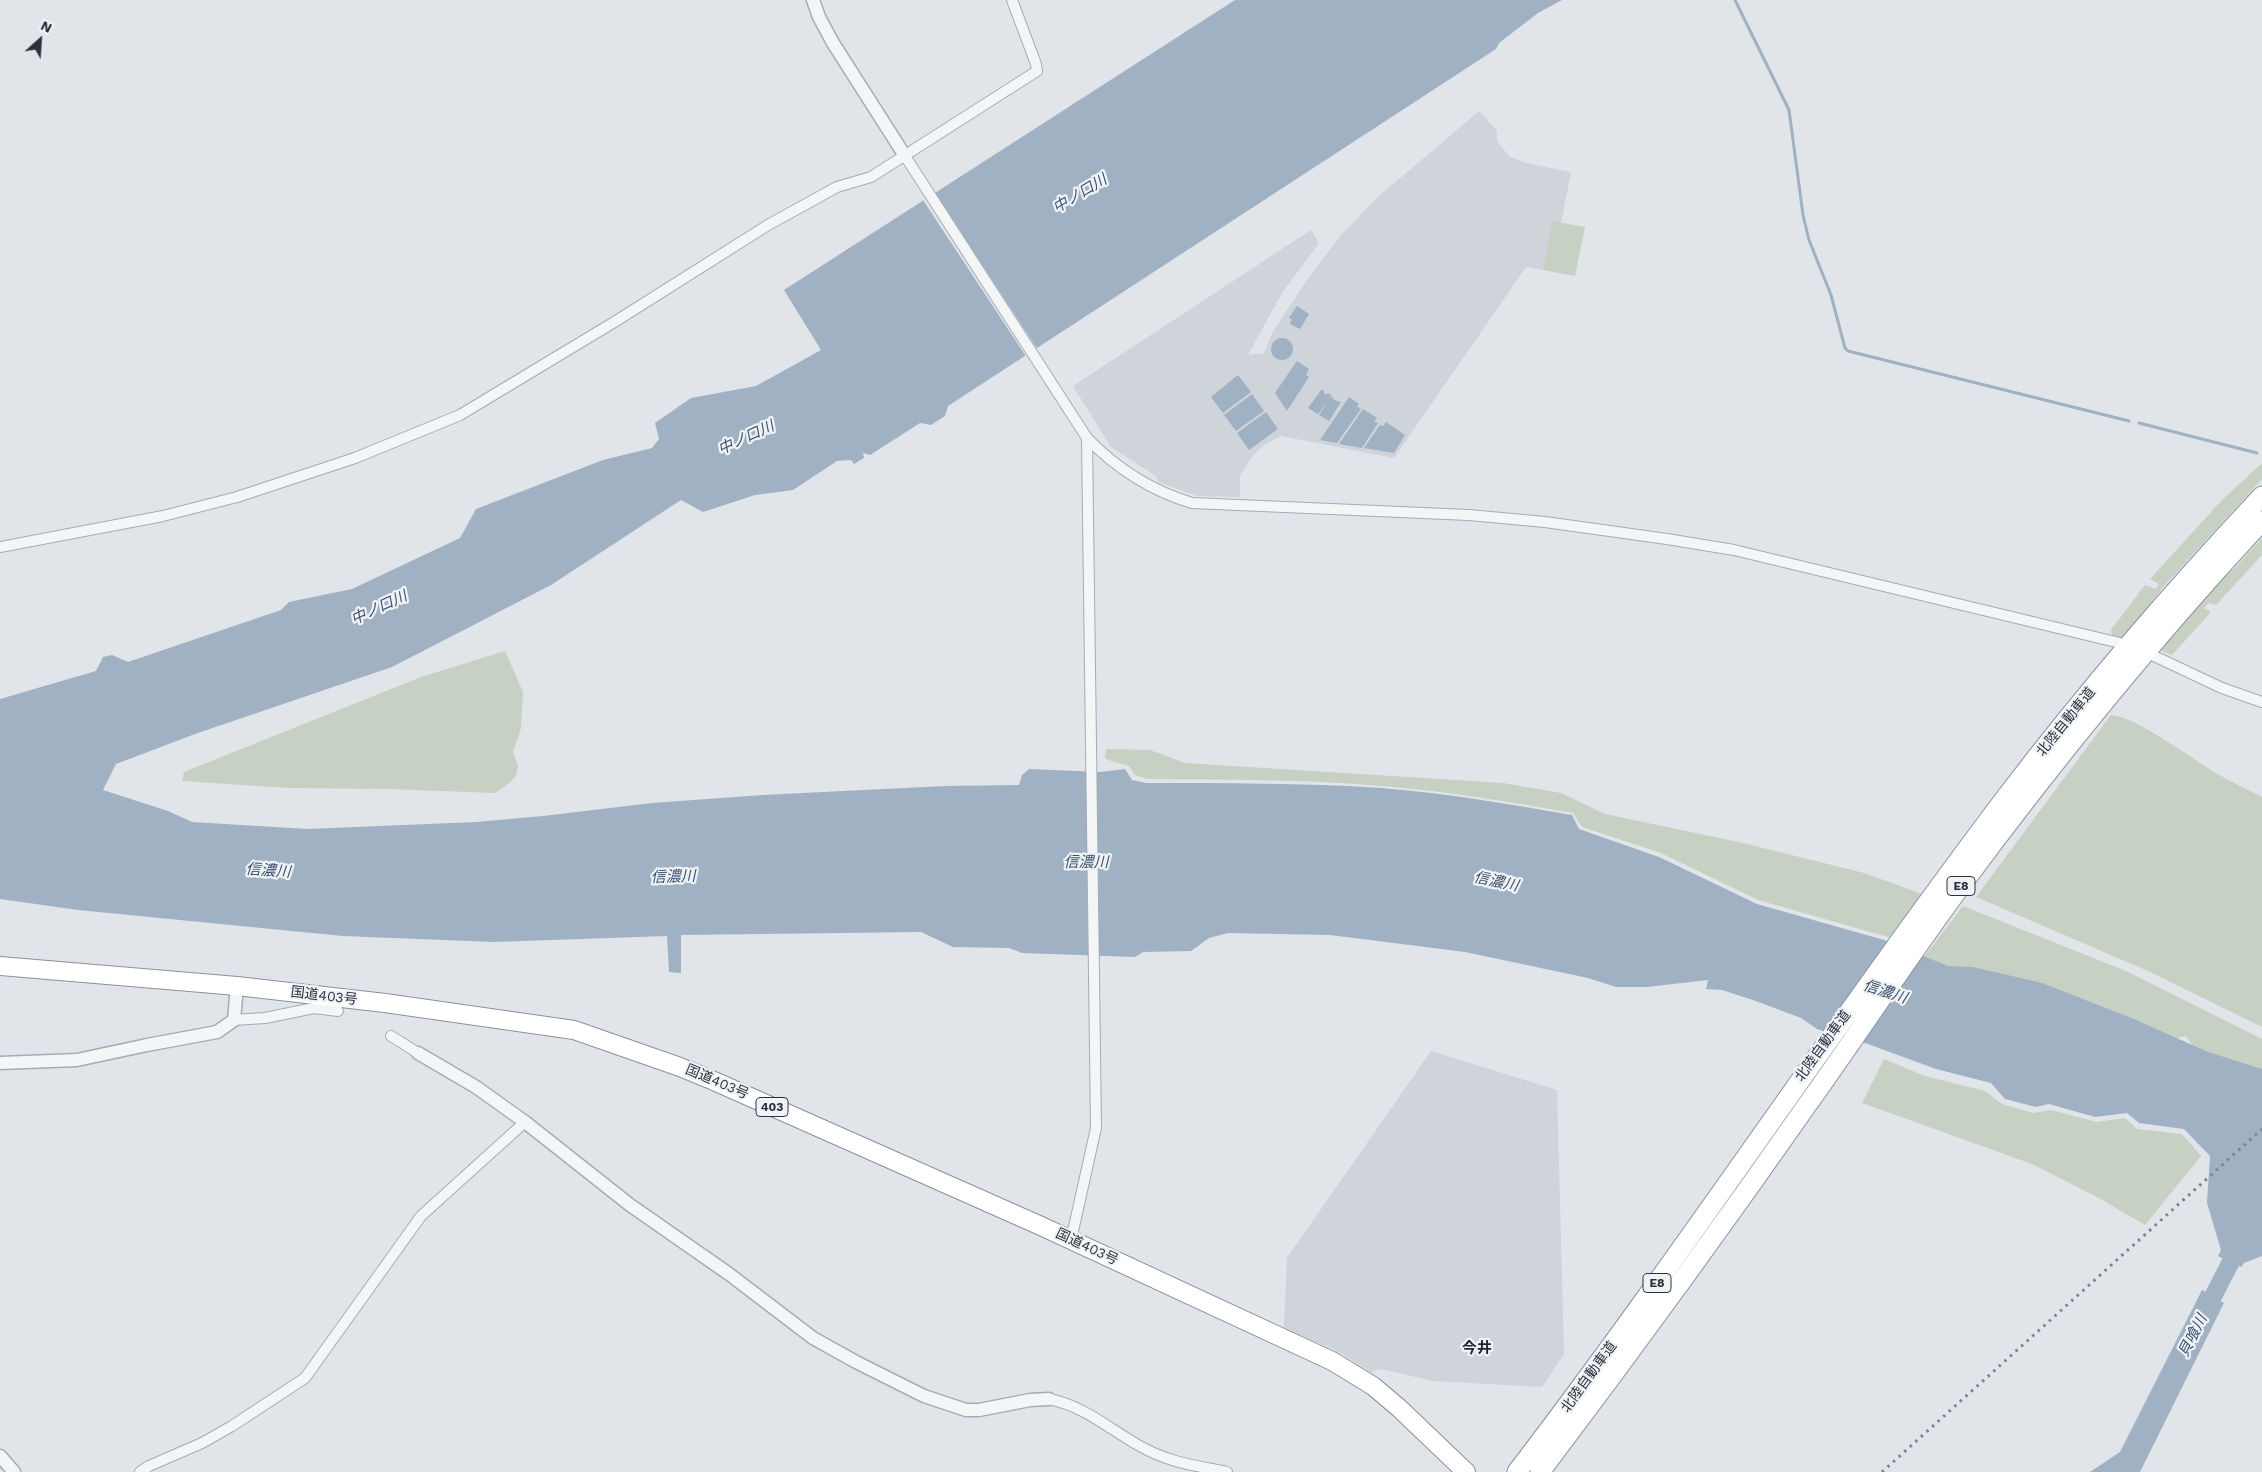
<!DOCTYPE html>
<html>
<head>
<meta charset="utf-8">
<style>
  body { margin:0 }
  #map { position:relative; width:2262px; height:1472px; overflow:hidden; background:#e1e4e8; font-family:"Work Sans",sans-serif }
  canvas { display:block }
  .north { position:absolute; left:15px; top:15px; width:50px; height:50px; -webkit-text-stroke:4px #f0f3f6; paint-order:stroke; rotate:26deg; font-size:14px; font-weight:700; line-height:20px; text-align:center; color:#2b323e }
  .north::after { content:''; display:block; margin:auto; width:18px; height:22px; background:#2b323e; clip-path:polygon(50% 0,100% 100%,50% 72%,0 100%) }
</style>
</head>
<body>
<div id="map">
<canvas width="2262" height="1472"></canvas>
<div class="north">N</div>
</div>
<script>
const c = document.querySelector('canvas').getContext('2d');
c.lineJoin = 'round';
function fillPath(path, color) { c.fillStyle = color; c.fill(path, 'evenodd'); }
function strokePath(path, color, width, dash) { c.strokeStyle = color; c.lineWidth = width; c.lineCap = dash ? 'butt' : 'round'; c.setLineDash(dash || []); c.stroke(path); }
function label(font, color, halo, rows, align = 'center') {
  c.font = font + ' "Work Sans","Noto Sans JP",sans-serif'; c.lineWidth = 4.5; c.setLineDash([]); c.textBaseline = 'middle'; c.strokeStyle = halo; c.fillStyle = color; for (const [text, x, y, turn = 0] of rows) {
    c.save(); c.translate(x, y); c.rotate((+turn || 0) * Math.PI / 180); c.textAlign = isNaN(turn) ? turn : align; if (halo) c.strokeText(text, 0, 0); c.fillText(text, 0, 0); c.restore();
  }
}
fillPath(new Path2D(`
  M 1479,111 L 1497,131 L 1497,141 L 1509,156 L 1526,163 L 1571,172 L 1561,223 L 1552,221 L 1543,270 L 1526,267 L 1394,458 L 1281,436 L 1264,445 L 1252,456 L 1240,476 L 1240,497 L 1197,496 L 1158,482 L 1156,476 L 1111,447 L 1073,386 L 1311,230 L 1319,243 L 1282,293 L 1248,355 L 1264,353 L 1272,333 L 1309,277 L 1342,234 L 1378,197 Z
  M 1431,1051 L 1557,1090 L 1564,1354 L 1542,1387 L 1433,1381 L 1381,1369 L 1371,1372 L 1337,1351 L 1284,1328 L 1287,1258 Z`), '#cfd3da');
fillPath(new Path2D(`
  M 1552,221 L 1585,227 L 1575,276 L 1543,270 Z
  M 2262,463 L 2262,479 L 2163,587 L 2123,639 L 2112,636 L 2111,630 L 2145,585 L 2156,589 L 2159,584 L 2150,579 L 2221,501 Z
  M 2262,538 L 2262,555 L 2216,605 L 2209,603 L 2204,608 L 2211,612 L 2172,655 L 2159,650 L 2225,575 L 2234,569 Z
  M 505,651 L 523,692 L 521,728 L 513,752 L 518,766 L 516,776 L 511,782 L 495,793 L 388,789 L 289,788 L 182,781 L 184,772 L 421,677 Z
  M 2111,715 C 2135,716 2191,758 2214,772 C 2230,781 2246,789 2262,797 L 2262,1027 L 2148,971 L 1976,897 Z
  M 1106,749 L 1150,750 L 1185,763 L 1503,783 L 1561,793 L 1605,814 L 1743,843 L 1864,873 L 1925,895 L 1895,939 L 1758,900 L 1661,853 L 1582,827 L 1573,813 C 1510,802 1446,791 1382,786 C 1304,779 1225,780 1147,779 L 1135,775 L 1129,766 L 1111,761 L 1105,758 Z
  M 1963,906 L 2126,971 L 2262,1039 L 2262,1076 L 2199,1057 L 2186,1036 L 2162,1041 L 1920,962 Z
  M 1884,1059 L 1925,1076 L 1985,1091 L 2002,1104 L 2033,1113 L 2051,1110 L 2097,1122 L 2125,1118 L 2137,1129 L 2182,1134 L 2201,1156 L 2145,1225 L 2097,1197 L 2032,1164 L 1862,1103 Z`), '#c6d1c3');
fillPath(new Path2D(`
  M 1235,0 L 1562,0 L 1538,13 L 1499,43 L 1496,49 L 948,406 L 945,416 L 931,425 L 920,423 L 870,455 L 863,453 L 864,458 L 854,464 L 851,460 L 837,461 L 793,490 L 755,495 L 703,512 L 681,500 L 551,585 L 392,667 L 195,734 L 116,764 L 103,790 L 168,811 L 192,822 L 308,829 L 476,822 L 543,816 L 652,803 L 763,795 L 945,786 L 1019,785 L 1022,775 L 1029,769 L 1100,772 L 1125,769 L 1132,780 L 1146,783 C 1224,783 1303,783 1381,788 C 1445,793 1508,804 1572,815 L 1579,829 L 1659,857 L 1757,904 L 1884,940 L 1948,966 L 1973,967 L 2042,983 L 2134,1019 L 2208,1052 L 2262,1069 L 2262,1256 L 2244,1263 L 2241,1267 L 2218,1256 L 2221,1250 L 2207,1203 L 2210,1156 L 2184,1129 L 2139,1123 L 2127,1113 L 2095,1117 L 2049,1104 L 2036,1107 L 2005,1099 L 1991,1083 L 1936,1069 L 1868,1044 L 1817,1029 L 1801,1018 L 1753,1000 L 1722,990 L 1706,989 L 1708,980 L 1647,987 L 1616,987 L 1588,978 L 1465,952 L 1330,935 L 1228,933 L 1209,938 L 1191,951 L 1143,952 L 1135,957 L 1022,953 L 1009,948 L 953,947 L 921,932 L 681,935 L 681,973 L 669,972 L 667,936 L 494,942 L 343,936 L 78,910 L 0,899 L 0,699 L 96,671 L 103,657 L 112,655 L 128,662 L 281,610 L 289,602 L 352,589 L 460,538 L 476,509 L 603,460 L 652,448 L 659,439 L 655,423 L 691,398 L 756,386 L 821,350 L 784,290 Z
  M 1297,306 L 1309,314 L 1300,329 L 1290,324 L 1292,319 L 1289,318 Z
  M1271 349a11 11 0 1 1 22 0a11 11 0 1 1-22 0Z
  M 1297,361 L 1309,369 L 1306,375 L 1309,377 L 1287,411 L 1275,393 Z
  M 1238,375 L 1251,392 L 1223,413 L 1211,397 Z
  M 1322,389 L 1326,395 L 1328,393 L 1331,395 L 1330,398 L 1332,396 L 1334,400 L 1341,402 L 1329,421 L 1319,415 L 1328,401 L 1318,414 L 1308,408 Z
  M 1252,394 L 1264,411 L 1236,431 L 1224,415 Z
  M 1349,397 L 1359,404 L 1357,406 L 1361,409 L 1337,443 L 1320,440 Z
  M 1363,409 L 1377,418 L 1374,421 L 1378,423 L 1362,448 L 1339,444 Z
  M 1266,412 L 1278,429 L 1249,450 L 1237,433 Z
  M 1386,422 L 1405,435 L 1394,453 L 1364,448 L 1380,425 L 1383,426 Z
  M 2202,1290 L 2224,1303 L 2140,1472 L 2090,1472 L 2120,1452 Z`), '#a0b1c4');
fillPath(new Path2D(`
  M 933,190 L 1038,350 L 1027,358 L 921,197 Z`), '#e1e4e8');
strokePath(new Path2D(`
  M 1735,0 L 1789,110 L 1803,215 L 1809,240 L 1831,295 L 1845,348 L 1848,351 L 2129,421
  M 2139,423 L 2257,453`), '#a0b1c4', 3);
strokePath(new Path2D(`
  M 2202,1318 L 2262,1201`), '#a0b1c4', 18);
const minor = new Path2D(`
  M 905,156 L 1087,438 C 1116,468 1152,491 1192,503 L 1469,515 L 1545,522 L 1667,539 L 1734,550 L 2120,643
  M 0,547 L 163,516 L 237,497 L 355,458 L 460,415 L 616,321 L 768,225 L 837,187 L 871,177 L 1037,71 L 1036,64 L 1012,0
  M 2154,656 L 2222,688 L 2262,702
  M 234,1020 L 265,1018 L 314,1008 L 338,1011
  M 391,1036 L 418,1053
  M 1071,1240 L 1096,1128 L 1087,438
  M 1049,1399 C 1084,1406 1108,1428 1138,1445 C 1169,1463 1194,1465 1227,1472
  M 140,1472 L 149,1466 L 202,1443 L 232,1426 L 305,1378 L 421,1216 L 525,1122`);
const tertiary = new Path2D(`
  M 813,0 L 819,17 L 833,43 L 905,156
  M 418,1053 L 476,1087 L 525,1122 L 630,1205 L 729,1274 L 813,1338 L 856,1362 L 924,1396 L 966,1410 L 979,1410 L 1030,1400 L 1049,1399
  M 0,1063 L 77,1060 L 147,1045 L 217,1032 L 234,1020 L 237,986
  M 0,1456 L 14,1472`);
const trunk = new Path2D(`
  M 0,966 L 237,986 L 385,1003 L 574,1030 L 680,1067 L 714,1081 L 1041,1226 L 1332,1361 L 1373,1386 L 1399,1408 L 1466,1472`);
const motorway = new Path2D(`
  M 1517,1472 C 1686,1251 1838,1019 2006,797 C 2086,692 2172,592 2262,496
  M 1540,1472 C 1633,1349 1724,1224 1812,1098 C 1862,1028 1909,956 1960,887 C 2054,760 2154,637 2262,521`);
strokePath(minor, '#a7abb2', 12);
strokePath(tertiary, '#a7abb2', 15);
strokePath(trunk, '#8a919d', 20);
strokePath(motorway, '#8a919d', 21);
strokePath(minor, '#f3f5f7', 10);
strokePath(tertiary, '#f3f5f7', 12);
strokePath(trunk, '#fff', 18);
strokePath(motorway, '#fff', 19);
strokePath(new Path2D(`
  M 1882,1472 L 2262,1129`), '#7c8390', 3, [2.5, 5]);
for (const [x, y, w] of [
  [1961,886,28],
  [772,1107,32],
  [1657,1283,28]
]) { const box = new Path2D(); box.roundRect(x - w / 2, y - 9.5, w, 19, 4); c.fillStyle = '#f0f3f6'; c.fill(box); strokePath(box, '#2b323e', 1); }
label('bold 12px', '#2b323e', null, [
  ["E8",1961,886],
  ["403",772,1107],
  ["E8",1657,1283]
]);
label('14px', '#2b323e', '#f0f3f6', [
  ["北陸自動車道",2066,722,-51],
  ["国道403号",324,996,7],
  ["北陸自動車道",1823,1046,-54],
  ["国道403号",717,1082,23],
  ["国道403号",1087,1247,25],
  ["北陸自動車道",1589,1377,-54]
]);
label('italic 15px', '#3a506e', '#f0f3f6', [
  ["中ノ口川",1080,194,-31],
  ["中ノ口川",746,438,-25],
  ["中ノ口川",379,608,-25],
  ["信濃川",1086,863],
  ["信濃川",268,871,4],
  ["信濃川",673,877,-2],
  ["信濃川",1496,882,12],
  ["信濃川",1885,992,18],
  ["貝喰川",2193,1336,-63]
]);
label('bold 15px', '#1d232f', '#f0f3f6', [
  ["今井",1477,1349]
]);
</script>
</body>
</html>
